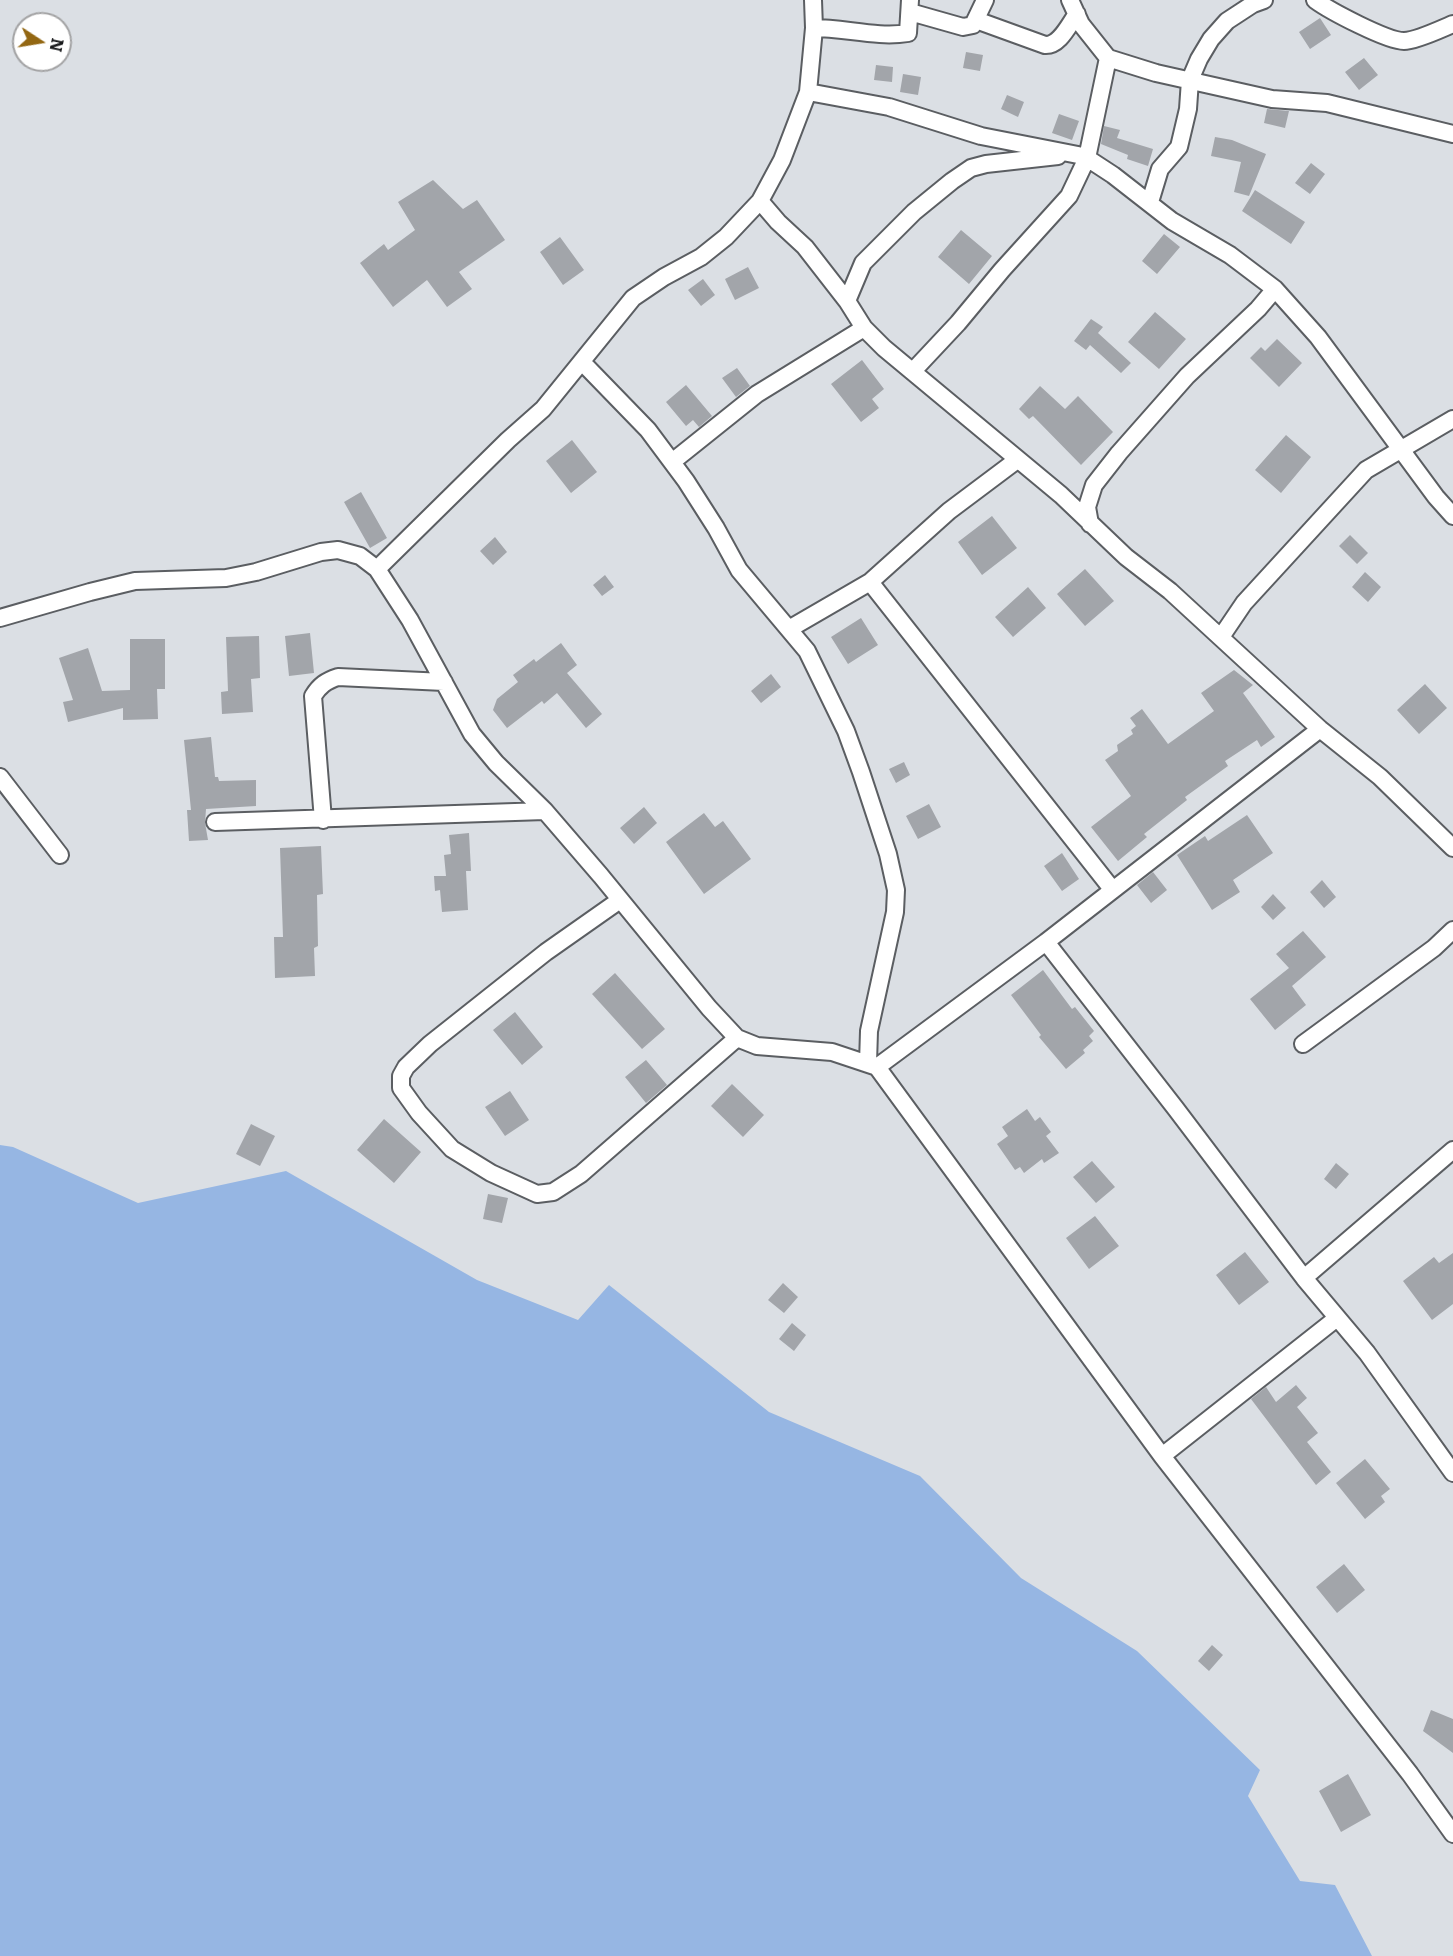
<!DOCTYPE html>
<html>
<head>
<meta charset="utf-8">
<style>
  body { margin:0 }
  #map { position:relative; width:1453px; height:1956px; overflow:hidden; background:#dbdfe4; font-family:Literata,serif }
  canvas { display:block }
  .north { position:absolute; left:12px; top:12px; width:60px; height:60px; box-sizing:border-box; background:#fff; border:2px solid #a3a3a4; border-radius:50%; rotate:102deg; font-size:16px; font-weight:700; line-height:24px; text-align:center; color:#18191b }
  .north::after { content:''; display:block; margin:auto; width:21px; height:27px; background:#936712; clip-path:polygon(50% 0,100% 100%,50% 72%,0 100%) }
</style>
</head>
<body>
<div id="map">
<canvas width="1453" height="1956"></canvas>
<div class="north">N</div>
</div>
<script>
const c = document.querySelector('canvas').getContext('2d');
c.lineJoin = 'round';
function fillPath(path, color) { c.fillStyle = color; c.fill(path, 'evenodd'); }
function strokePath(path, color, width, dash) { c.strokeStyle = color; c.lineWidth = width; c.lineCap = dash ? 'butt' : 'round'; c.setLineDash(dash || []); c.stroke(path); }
fillPath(new Path2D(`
  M 0,1145 L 13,1147 L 138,1203 L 286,1171 L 477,1280 L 578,1320 L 609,1285 L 769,1412 L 920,1476 L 1021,1578 L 1137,1651 L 1260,1770 L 1248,1796 L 1300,1881 L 1335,1885 L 1372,1956 L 0,1956 Z`), '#96b6e3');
fillPath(new Path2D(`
  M 1320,18 L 1331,35 L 1310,49 L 1299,32 Z
  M 966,52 L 983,55 L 980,71 L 963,68 Z
  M 1364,58 L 1378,75 L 1359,90 L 1345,72 Z
  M 876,65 L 893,67 L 892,82 L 874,80 Z
  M 903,74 L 921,77 L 918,95 L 900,92 Z
  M 1007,95 L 1024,102 L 1018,117 L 1001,109 Z
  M 1267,109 L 1289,111 L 1285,128 L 1264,123 Z
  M 1059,114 L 1079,121 L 1072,140 L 1052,133 Z
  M 1104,126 L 1120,130 L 1117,138 L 1153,149 L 1148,166 L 1127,159 L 1128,155 L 1101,144 Z
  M 1215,137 L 1232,140 L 1266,154 L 1249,196 L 1234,192 L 1241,162 L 1211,156 Z
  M 1311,163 L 1325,174 L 1310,194 L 1295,183 Z
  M 433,180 L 463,209 L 477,200 L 505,240 L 459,272 L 472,289 L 447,307 L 427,280 L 393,307 L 360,263 L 384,244 L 388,250 L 415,230 L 398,202 Z
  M 1255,190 L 1305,222 L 1291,244 L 1242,211 Z
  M 961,230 L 992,256 L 969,284 L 938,257 Z
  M 1164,234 L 1180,247 L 1157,274 L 1142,261 Z
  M 560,237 L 584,270 L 563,285 L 540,252 Z
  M 748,267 L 759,288 L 735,300 L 725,279 Z
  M 703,279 L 715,295 L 701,306 L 688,290 Z
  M 1155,312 L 1186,339 L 1159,369 L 1128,342 Z
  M 1091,319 L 1103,327 L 1098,333 L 1131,363 L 1121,373 L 1090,345 L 1086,350 L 1074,341 Z
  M 1277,339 L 1302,363 L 1279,387 L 1250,358 L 1261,347 L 1265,351 Z
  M 862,360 L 884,389 L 872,399 L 879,408 L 861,422 L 831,384 Z
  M 737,368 L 750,386 L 736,397 L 722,378 Z
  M 686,385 L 712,416 L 699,427 L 693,420 L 686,426 L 666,402 Z
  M 1040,386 L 1065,409 L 1078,396 L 1113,432 L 1081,465 L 1033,416 L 1029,419 L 1019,409 Z
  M 1286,435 L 1311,457 L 1281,493 L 1255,470 Z
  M 572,440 L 597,472 L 571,493 L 546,461 Z
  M 361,492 L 387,538 L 370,548 L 344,502 Z
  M 992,516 L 1017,548 L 982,575 L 958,542 Z
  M 1350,535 L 1368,553 L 1357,564 L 1339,546 Z
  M 495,537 L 507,552 L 493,565 L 480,551 Z
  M 1085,569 L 1114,601 L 1085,626 L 1057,594 Z
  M 1365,572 L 1381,587 L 1368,602 L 1352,587 Z
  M 605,575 L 614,587 L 602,596 L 593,585 Z
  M 1028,587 L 1046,608 L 1013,637 L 995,617 Z
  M 861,618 L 878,645 L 848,664 L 831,637 Z
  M 310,633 L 314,673 L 289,676 L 285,636 Z
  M 259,636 L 260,678 L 251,679 L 253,712 L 222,714 L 221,692 L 228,691 L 226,637 Z
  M 130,639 L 165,639 L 165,689 L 157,689 L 158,719 L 123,720 L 123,708 L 68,722 L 63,702 L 73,700 L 59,658 L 88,648 L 102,691 L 130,690 Z
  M 561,643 L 577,665 L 567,673 L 602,714 L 586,728 L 557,693 L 544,704 L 542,701 L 507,728 L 493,710 L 497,699 L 518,682 L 513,675 L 534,659 L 536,662 Z
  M 1234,670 L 1253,685 L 1243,693 L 1275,737 L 1261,747 L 1257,740 L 1225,761 L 1228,766 L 1185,797 L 1187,800 L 1144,834 L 1147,837 L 1118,861 L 1091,827 L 1131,796 L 1105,760 L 1118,751 L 1117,745 L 1133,734 L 1131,730 L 1136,726 L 1130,718 L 1142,709 L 1168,744 L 1214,711 L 1201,693 Z
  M 771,674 L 781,687 L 761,703 L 751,691 Z
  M 1425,684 L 1447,708 L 1419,734 L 1397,710 Z
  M 211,737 L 215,777 L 218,777 L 219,781 L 256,780 L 256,806 L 206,809 L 205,823 L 208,840 L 189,841 L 187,810 L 191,810 L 184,740 Z
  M 904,762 L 910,775 L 896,783 L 889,769 Z
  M 929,804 L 941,827 L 918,839 L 906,816 Z
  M 644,807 L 657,823 L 634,844 L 620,828 Z
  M 704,813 L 715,827 L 723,821 L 751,859 L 704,894 L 666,842 Z
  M 1247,815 L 1273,853 L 1233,880 L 1240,892 L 1212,910 L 1177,855 L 1205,836 L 1208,841 Z
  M 469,833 L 471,871 L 466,871 L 468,910 L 442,912 L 440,890 L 435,891 L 434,876 L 446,876 L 444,855 L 451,854 L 449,835 Z
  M 321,846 L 323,894 L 317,895 L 318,946 L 314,948 L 315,976 L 275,978 L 274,937 L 283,937 L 280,848 Z
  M 1062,853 L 1079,879 L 1062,891 L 1044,866 Z
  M 1153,872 L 1167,890 L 1151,903 L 1137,885 Z
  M 1322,880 L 1336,897 L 1324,908 L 1310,892 Z
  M 1273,894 L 1286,908 L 1273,920 L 1261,907 Z
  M 1303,931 L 1326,957 L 1292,986 L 1306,1005 L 1275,1030 L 1250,999 L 1289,968 L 1276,954 Z
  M 1043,970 L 1072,1009 L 1075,1007 L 1094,1031 L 1089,1036 L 1093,1041 L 1083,1050 L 1085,1053 L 1066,1069 L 1039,1037 L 1041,1035 L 1011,995 Z
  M 615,973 L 665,1029 L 642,1049 L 592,994 Z
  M 515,1012 L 543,1047 L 522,1065 L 493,1030 Z
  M 646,1060 L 667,1085 L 646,1103 L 625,1077 Z
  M 732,1084 L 764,1115 L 743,1137 L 711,1106 Z
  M 510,1091 L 529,1120 L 505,1136 L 485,1107 Z
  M 1027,1109 L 1035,1121 L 1040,1117 L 1051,1132 L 1046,1136 L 1059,1153 L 1044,1163 L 1042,1159 L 1024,1173 L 1020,1167 L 1015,1170 L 997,1144 L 1008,1136 L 1002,1127 Z
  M 384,1119 L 421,1152 L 394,1183 L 357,1150 Z
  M 251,1124 L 275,1136 L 260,1166 L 236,1154 Z
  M 1092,1161 L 1115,1187 L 1096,1203 L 1073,1177 Z
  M 1336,1163 L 1349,1174 L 1336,1189 L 1324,1179 Z
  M 488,1194 L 508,1198 L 502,1223 L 483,1219 Z
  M 1095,1216 L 1119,1246 L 1089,1269 L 1066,1238 Z
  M 1245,1252 L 1269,1282 L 1239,1305 L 1216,1275 Z
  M 1453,1253 L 1453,1304 L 1432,1320 L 1403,1281 L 1434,1257 L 1439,1263 Z
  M 783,1283 L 798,1297 L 784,1313 L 768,1300 Z
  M 792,1323 L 806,1335 L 794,1351 L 779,1339 Z
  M 1296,1385 L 1307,1398 L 1297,1407 L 1318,1433 L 1307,1442 L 1331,1472 L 1316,1485 L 1251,1399 L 1266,1387 L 1276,1402 Z
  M 1365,1459 L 1390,1489 L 1381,1496 L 1385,1502 L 1365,1519 L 1336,1483 Z
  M 1344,1564 L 1365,1590 L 1337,1613 L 1316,1587 Z
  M 1212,1645 L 1223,1655 L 1209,1671 L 1198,1661 Z
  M 1431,1710 L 1453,1719 L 1453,1753 L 1423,1731 Z
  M 1348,1774 L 1371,1815 L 1341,1832 L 1319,1791 Z`), '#a2a5aa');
const minor = new Path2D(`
  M 1070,0 L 1081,24 L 1108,58 L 1156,73 L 1272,99 L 1327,103 L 1453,134
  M 1315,0 C 1330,11 1387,41 1404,41 C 1416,41 1441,29 1453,24
  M 910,12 L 963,27 L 973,25 L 985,0
  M 976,20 L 1045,45 C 1060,46 1069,24 1077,14
  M 814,28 C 845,28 877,38 908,33 L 910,0
  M 808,92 L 889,107 L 981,136 L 1078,155 L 1087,158 L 1113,175 L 1172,221 L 1230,255 L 1275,289 L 1318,337 L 1436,497 L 1453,516
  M 760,201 L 778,222 L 805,247 L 847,301 L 864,328 L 884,348 L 1061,495 L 1126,557 L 1170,591 L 1320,729 L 1380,777 L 1453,848
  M 1150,202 L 1160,169 L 1179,147 L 1188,109 L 1190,80 L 1199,59 L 1211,39 L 1227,21 L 1253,4 L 1264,0
  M 847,301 L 863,263 L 914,212 L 952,181 L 971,168 L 986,164 L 1058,156
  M 583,363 L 648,430 L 686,481 L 716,528 L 739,570 L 807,651 L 846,731 L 861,772 L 888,854 L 896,890 L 895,912 L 869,1031 L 868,1063
  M 913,371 L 958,323 L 1002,270 L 1069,196 L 1087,158 L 1108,58
  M 672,462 L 757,394 L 864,328
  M 1090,524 L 1087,507 L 1094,485 L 1119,453 L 1187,376 L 1258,309 L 1275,289
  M 377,569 L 508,440 L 543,409 L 633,298 L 664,277 L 701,257 L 726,237 L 760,201 L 782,160 L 808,92 L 814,28 L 813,0
  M 870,582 L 1112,889
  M 0,618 L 90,592 L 135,581 L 226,578 L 256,572 L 321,552 L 338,550 L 360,556 L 377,569 L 410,620 L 472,734 L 496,763 L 545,811 L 601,876 L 709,1008 L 737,1038 L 757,1046 L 832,1052 L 877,1067 L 1162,1456 L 1410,1774 L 1453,1834
  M 789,629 L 870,582 L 949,511 L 1017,460
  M 1221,637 L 1244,603 L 1366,470 L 1453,419
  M 0,777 L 60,855
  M 323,820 L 313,696 C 320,685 326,681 338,677 L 444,682
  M 215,822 L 545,811
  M 620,900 L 546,952 L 430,1044 L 406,1067 L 401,1076 L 401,1088 L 419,1113 L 452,1149 L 491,1173 L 537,1194 L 553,1192 L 581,1174 L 737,1038
  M 1046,942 L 1176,1109 L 1304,1278 L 1367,1353 L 1453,1473
  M 1303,1044 L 1434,948 L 1453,930
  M 877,1067 L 1046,942 L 1320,729
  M 1304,1278 L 1453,1150
  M 1162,1456 L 1337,1318`);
strokePath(minor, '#5b5e62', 20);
strokePath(minor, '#fff', 16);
</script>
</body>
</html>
